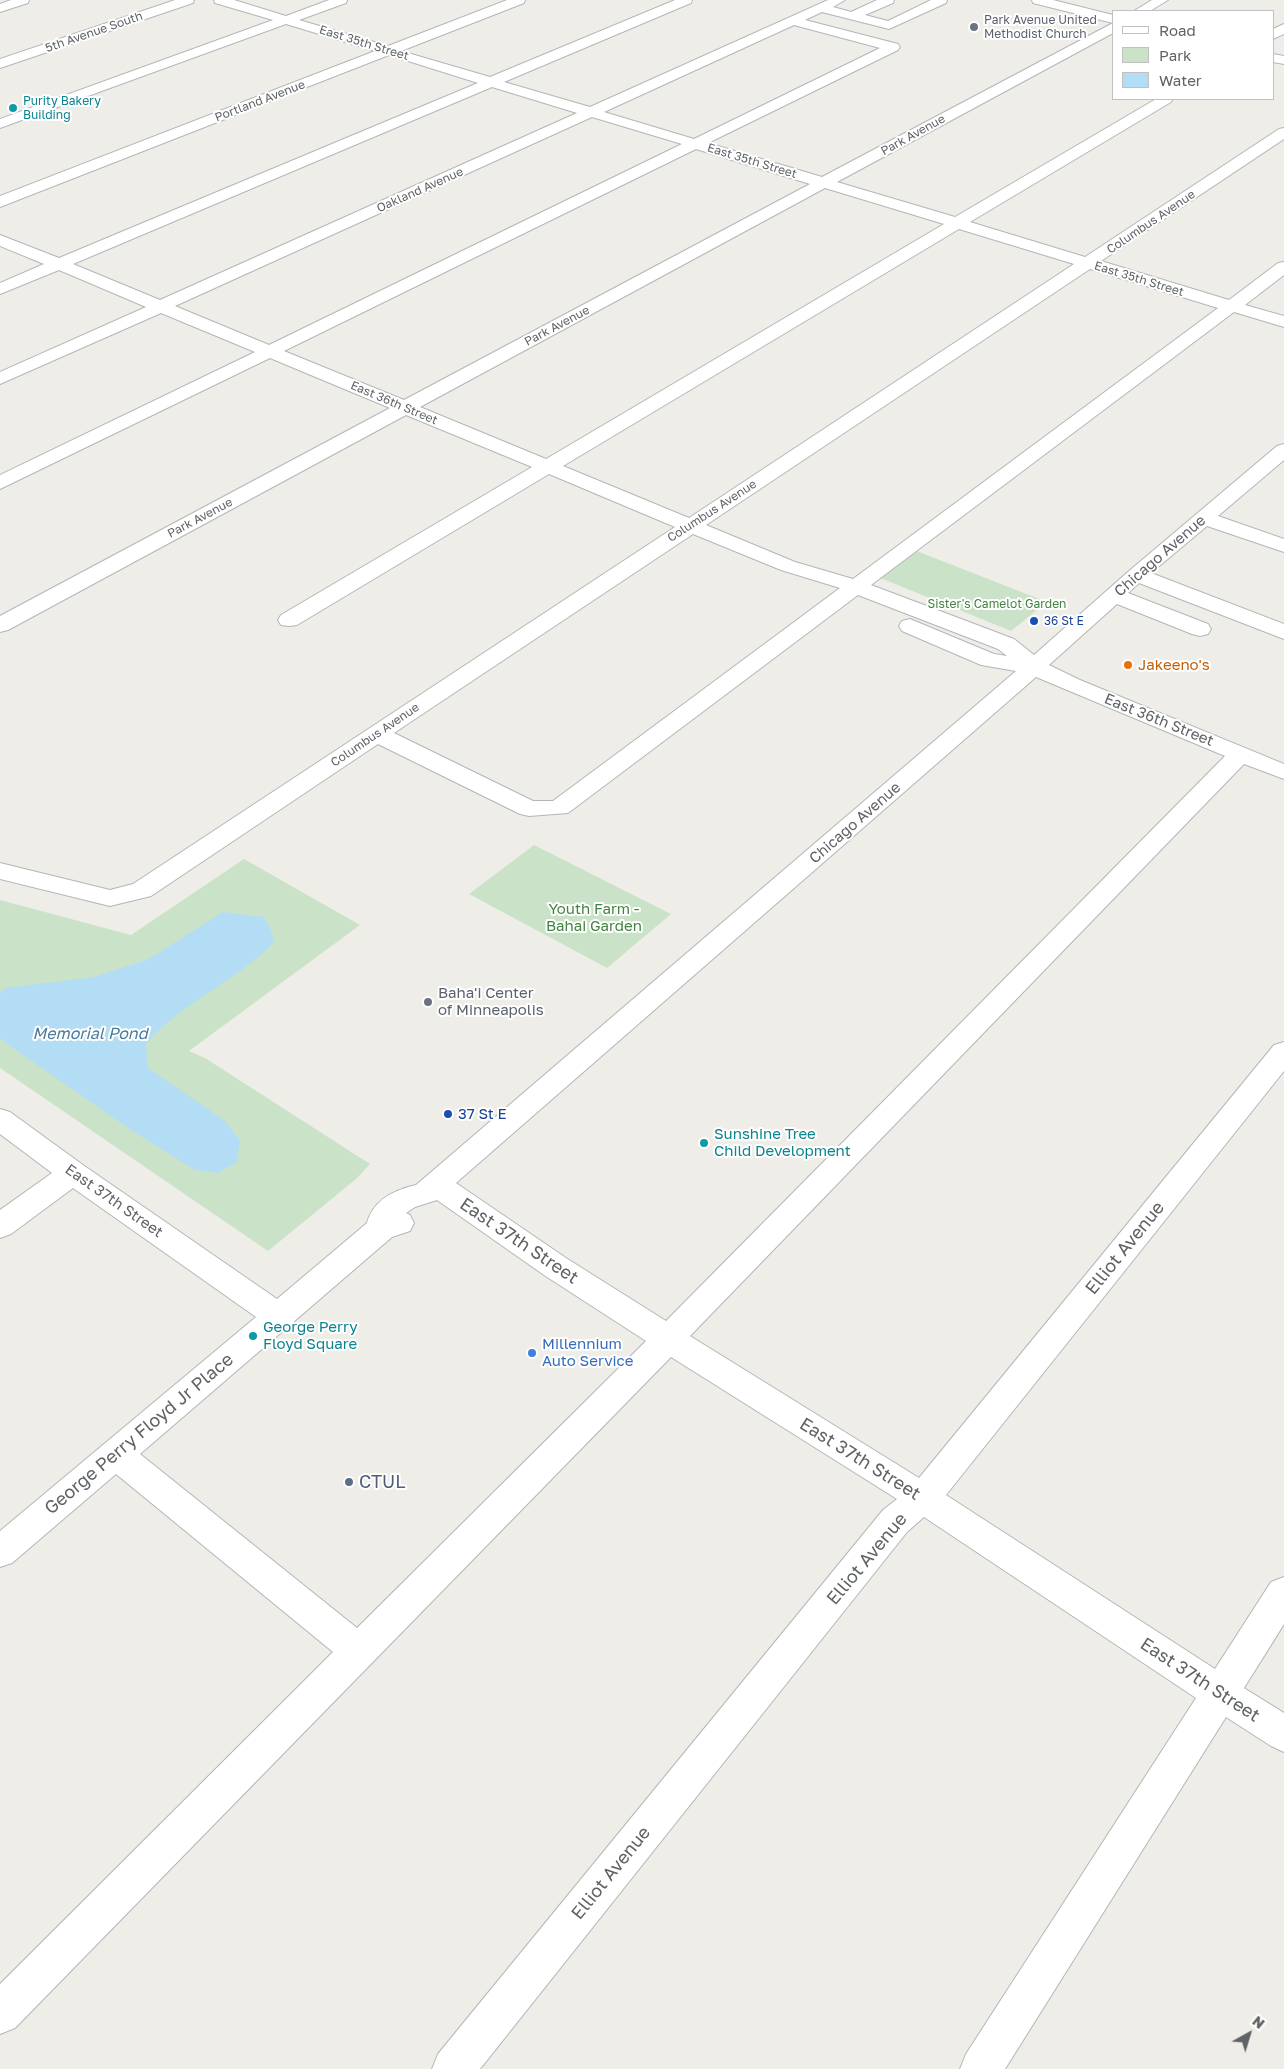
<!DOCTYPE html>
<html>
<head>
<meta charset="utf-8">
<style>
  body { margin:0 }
  #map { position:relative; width:1284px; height:2069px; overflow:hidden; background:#efede8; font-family:"Golos Text",sans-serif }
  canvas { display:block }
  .legend { position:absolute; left:1112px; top:10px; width:162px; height:90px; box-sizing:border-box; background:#fff; border:1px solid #bfc1c2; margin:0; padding:6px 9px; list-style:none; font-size:15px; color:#5f6366 }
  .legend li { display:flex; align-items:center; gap:10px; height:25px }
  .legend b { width:25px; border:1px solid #bfc1c2 }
  .north { position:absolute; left:1224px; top:2009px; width:50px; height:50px; -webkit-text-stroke:4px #fff; paint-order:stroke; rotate:39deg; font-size:14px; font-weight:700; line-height:20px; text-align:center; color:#5f6366 }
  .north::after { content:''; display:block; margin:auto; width:18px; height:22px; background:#5f6366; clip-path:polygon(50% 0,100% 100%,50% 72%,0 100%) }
</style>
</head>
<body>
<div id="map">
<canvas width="1284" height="2069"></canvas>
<ul class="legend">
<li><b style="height:6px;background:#fff"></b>Road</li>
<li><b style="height:14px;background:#cae3c8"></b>Park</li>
<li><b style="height:14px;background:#b2ddf5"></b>Water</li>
</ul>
<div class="north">N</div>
</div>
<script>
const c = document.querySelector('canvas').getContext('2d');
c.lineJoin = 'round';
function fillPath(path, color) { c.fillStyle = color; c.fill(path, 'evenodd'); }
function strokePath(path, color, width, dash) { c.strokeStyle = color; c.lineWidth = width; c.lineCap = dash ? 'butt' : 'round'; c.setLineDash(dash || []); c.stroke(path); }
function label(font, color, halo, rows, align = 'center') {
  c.font = font + ' "Golos Text",sans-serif'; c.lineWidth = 4; c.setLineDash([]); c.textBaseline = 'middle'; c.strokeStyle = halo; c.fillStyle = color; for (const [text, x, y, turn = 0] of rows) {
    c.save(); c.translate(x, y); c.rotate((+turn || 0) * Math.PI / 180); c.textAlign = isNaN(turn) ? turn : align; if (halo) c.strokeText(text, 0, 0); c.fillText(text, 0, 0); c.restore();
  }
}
fillPath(new Path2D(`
  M 914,550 L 1047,602 L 1011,631 L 878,577 Z
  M 534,845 L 671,914 L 607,968 L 469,894 Z
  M 244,859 L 360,925 L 189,1051 L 205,1058 L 370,1164 L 356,1179 L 268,1251 L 0,1068 L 0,900 L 131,935 Z`), '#cae3c8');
fillPath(new Path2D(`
  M 223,912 L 264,917 L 270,928 L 274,942 C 236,982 181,1002 146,1044 L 148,1068 L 224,1120 L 240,1140 L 237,1162 L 218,1173 L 195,1170 L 131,1130 L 0,1039 L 0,993 L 6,988 L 93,977 L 147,960 Z`), '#b2ddf5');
const minor = new Path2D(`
  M 11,0 L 29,0 L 28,3 L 0,12 L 0,4 Z
  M 175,0 L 194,0 L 193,3 L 0,68 L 0,59 Z
  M 214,0 L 234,0 L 286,16 L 329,0 L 347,0 L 346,3 L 299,20 L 388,46 L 507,0 L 525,0 L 524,3 L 401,51 L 490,77 L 675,0 L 692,0 L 691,3 L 504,82 L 590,107 L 828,0 L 845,0 L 833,7 L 851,12 L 877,0 L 894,0 L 893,3 L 865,15 L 888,21 L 931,0 L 947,0 L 946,3 L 889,29 L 822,12 L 805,20 L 898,44 L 900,47 L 898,50 L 708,143 L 822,177 L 1113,23 L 1113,33 L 837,182 L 955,217 L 1156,99 L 1173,99 L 1171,102 L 970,222 L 1085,257 L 1279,129 L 1284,128 L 1284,139 L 1101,261 L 1229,300 L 1278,263 L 1284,262 L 1284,275 L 1245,305 L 1284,316 L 1284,327 L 1234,312 L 871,585 L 1014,639 L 1034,655 L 1129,571 L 1277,446 L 1284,444 L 1284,460 L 1218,516 L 1284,539 L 1284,552 L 1207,526 L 1151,573 L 1284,624 L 1284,639 L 1139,583 L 1128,593 L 1208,624 L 1211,629 L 1208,634 L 1200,636 L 1192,634 L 1117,604 L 1049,665 L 1080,680 L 1284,764 L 1284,779 L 1244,764 L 690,1336 L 919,1478 L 1274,1045 L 1284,1042 L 1284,1071 L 946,1495 L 1215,1669 L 1271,1582 L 1284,1577 L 1284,1624 L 1244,1688 L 1284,1713 L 1284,1752 L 1271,1746 L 1226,1717 L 1005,2069 L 960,2069 L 966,2054 L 1196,1698 L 924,1517 L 907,1532 L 480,2069 L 432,2069 L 438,2054 L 883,1510 L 897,1499 L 671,1357 L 15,2028 L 0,2034 L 0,1984 L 333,1652 L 116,1474 L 12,1563 L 0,1567 L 0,1531 L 256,1317 L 73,1188 L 11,1234 L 0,1238 L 0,1210 L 52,1173 L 0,1134 L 0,1109 L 10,1112 L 83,1165 L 277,1299 L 367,1223 C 373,1200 394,1190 416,1185 L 1016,671 L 981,665 L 902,631 L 899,626 L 902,621 L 910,619 L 994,654 L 1007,656 L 998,649 L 858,595 L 568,813 L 529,816 L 520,814 L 378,744 L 151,896 L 110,906 L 0,879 L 0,863 L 110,890 L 133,884 L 675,527 L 549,474 L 297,625 L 289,626 L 281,625 L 278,620 L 281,615 L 532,467 L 406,415 L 8,630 L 0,632 L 0,616 L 390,408 L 270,358 L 0,489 L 0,475 L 255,352 L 161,313 L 0,384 L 0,372 L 146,307 L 59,270 L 0,294 L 0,283 L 44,264 L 0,246 L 0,235 L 59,258 L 478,83 L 389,55 L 0,207 L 0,196 L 375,51 L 286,24 L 0,128 L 0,119 L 273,20 L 215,3 ZM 794,25 L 880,48 L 694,139 L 604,112 ZM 492,87 L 577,113 L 160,300 L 73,264 ZM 592,117 L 682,144 L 269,345 L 175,306 ZM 696,149 L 810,184 L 404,400 L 284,351 ZM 825,188 L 944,224 L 546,459 L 420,407 ZM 959,229 L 1074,264 L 689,518 L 563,466 ZM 1090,269 L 1218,308 L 853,579 L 795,562 L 706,525 ZM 693,534 L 781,570 L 840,588 L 553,801 L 533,801 L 394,733 ZM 1036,677 L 1225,756 L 666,1321 L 566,1258 L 456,1183 ZM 437,1200 L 544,1275 L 646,1341 L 357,1628 L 140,1454 L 392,1237 L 410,1231 L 414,1223 L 410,1215 L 406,1213 L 415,1207 Z
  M 1032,0 L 1053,0 L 1113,15 L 1113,23 L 1033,3 Z
  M 1152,0 L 1168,0 L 1150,11 L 1134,11 Z
  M 1284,24 L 1284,34 L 1273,39 L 1273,29 Z
  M 1273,54 L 1284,56 L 1284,64 L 1273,62 Z`);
strokePath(minor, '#b3b5b8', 2);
fillPath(minor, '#fff');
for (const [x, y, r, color] of [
  [974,27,5,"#6b7280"],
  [13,108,5,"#0f9aa8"],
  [1034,621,5,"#1a4fb4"],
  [1128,665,5,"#e8710a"],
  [428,1002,5,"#6b7280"],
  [448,1114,5,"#1a4fb4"],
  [704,1143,5,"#0f9aa8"],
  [253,1336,5,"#0f9aa8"],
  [532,1353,5,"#3f7fe0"],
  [349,1482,5,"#5c6f8a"]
]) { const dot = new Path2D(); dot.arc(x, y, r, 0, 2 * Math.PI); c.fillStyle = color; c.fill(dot); strokePath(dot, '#fff', 2); }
label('12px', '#5b616d', '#fff', [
  ["Park Avenue United",984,20],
  ["Methodist Church",984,34]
], 'left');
label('12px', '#5f6366', '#fff', [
  ["5th Avenue South",94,32,-19],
  ["East 35th Street",364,43,17],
  ["Portland Avenue",260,101,-21],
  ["Park Avenue",913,135,-29],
  ["East 35th Street",752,161,17],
  ["Oakland Avenue",420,190,-24],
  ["Columbus Avenue",1151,222,-34],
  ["East 35th Street",1139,279,17],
  ["Park Avenue",557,326,-28],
  ["East 36th Street",394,403,23],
  ["Columbus Avenue",712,511,-33],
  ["Park Avenue",200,518,-28],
  ["Columbus Avenue",375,735,-34]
]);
label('12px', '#0d838f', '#fff', [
  ["Purity Bakery",23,101],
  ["Building",23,115]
], 'left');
label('12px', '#438341', '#fff', [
  ["Sister's Camelot Garden",997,604]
]);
label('12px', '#164399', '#fff', [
  ["36 St E",1044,621]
], 'left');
label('15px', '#5f6366', '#fff', [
  ["Chicago Avenue",1160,556,-41],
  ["East 36th Street",1159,720,22],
  ["Chicago Avenue",855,823,-41],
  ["East 37th Street",114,1201,35]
]);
label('15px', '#c56008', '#fff', [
  ["Jakeeno's",1138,665]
], 'left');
label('15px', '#438341', '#fff', [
  ["Youth Farm -",594,909],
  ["Bahai Garden",594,926]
]);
label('15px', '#5b616d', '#fff', [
  ["Baha'i Center",438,993],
  ["of Minneapolis",438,1010]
], 'left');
label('15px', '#164399', '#fff', [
  ["37 St E",458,1114]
], 'left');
label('15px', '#0d838f', '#fff', [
  ["Sunshine Tree",714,1134],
  ["Child Development",714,1151],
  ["George Perry",263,1327],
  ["Floyd Square",263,1344]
], 'left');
label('15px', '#366cbe', '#fff', [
  ["Millennium",542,1344],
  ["Auto Service",542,1361]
], 'left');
label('italic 16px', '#4c7a9d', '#fff', [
  ["Memorial Pond",90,1034]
]);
label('18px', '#5f6366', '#fff', [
  ["East 37th Street",519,1241,34],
  ["Elliot Avenue",1125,1248,-51],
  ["George Perry Floyd Jr Place",139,1434,-40],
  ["East 37th Street",860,1459,32],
  ["Elliot Avenue",867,1559,-50],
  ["East 37th Street",1200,1680,33],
  ["Elliot Avenue",611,1873,-51]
]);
label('18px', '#4e5e75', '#fff', [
  ["CTUL",359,1482]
], 'left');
</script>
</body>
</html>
